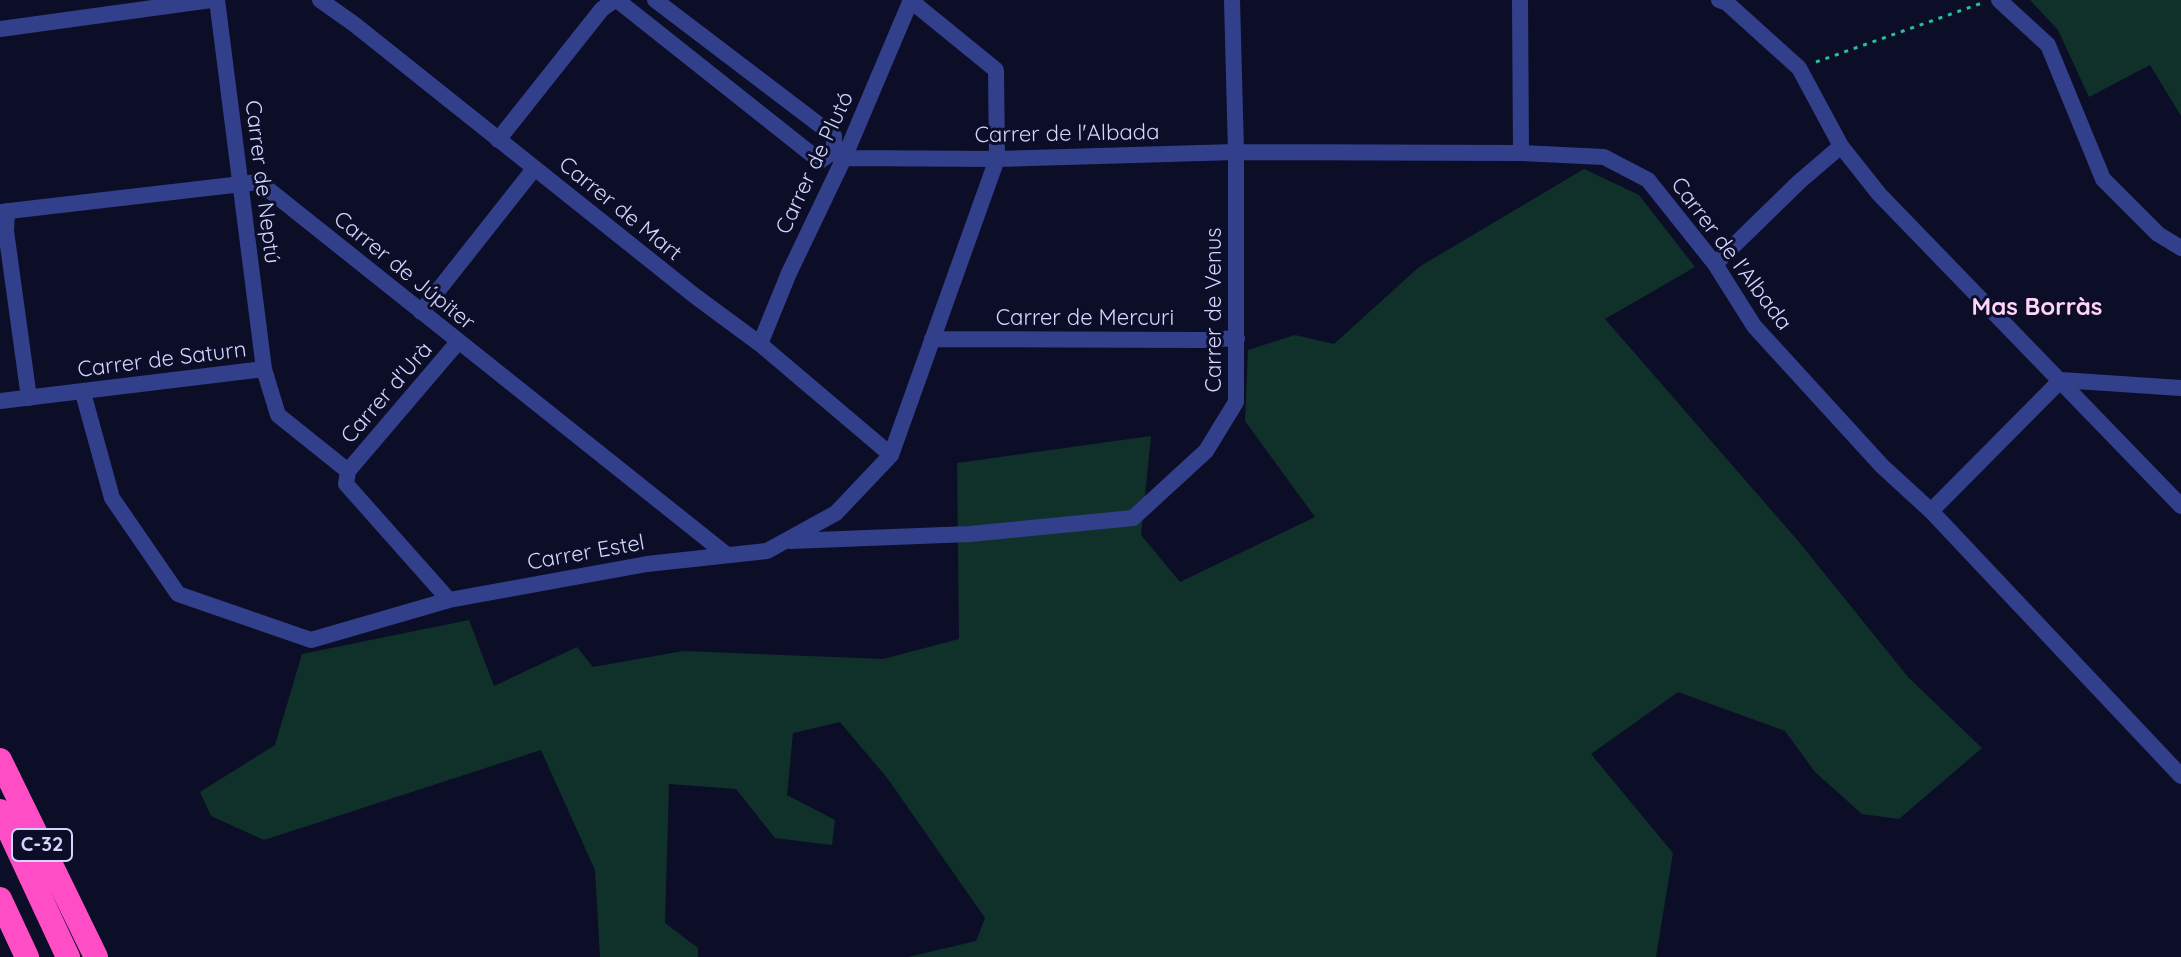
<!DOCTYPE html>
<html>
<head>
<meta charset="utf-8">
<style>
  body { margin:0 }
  canvas { display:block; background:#0c0d27 }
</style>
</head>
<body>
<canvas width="2181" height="957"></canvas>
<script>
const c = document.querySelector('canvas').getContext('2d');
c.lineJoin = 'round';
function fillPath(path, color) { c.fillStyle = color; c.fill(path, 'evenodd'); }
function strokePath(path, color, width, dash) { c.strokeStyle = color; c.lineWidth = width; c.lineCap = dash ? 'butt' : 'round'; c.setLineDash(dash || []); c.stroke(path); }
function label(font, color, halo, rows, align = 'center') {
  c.font = font + ' Quicksand,sans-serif'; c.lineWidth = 6; c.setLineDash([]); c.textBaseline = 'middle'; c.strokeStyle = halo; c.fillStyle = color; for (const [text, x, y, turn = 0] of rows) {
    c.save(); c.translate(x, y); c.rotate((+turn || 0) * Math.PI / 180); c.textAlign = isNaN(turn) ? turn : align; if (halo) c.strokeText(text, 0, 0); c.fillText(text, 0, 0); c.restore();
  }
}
fillPath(new Path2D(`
  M 2030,0 L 2181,0 L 2181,116 L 2150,65 L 2089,97 L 2058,30 Z
  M 1584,169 L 1639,195 L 1695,267 L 1605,319 L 1799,542 L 1908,677 L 1982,748 L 1899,819 L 1862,814 L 1815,772 L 1785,731 L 1678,692 L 1591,754 L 1673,853 L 1656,957 L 908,957 L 976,941 L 985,918 L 888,779 L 840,722 L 793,733 L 787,795 L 835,820 L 832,845 L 775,838 L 736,789 L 669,784 L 665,923 L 698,948 L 698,957 L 600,957 L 595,870 L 541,750 L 264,840 L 211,816 L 200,792 L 275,745 L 302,654 L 469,620 L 494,686 L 577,647 L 593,667 L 683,651 L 883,659 L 959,639 L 957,463 L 1151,436 L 1141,535 L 1180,582 L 1315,517 L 1245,421 L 1248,350 L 1295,335 L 1334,344 L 1419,267 Z`), '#0f3129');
strokePath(new Path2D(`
  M 1816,62 L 1982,3`), '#22c39a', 3, [4, 6]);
strokePath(new Path2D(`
  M 217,0 L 264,369
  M 320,0 L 354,24 L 695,296 L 760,344 L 891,455
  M 617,0 L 820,161 L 834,151
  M 655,0 L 834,136 L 834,151
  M 1520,0 L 1521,153
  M 1719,0 L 1727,3 L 1799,68 L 1841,146 L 1879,194 L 2181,506
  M 1999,0 L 2048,45 L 2103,179 L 2158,234 L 2181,248
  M 0,29 L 211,0
  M 498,140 L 602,9 L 615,0
  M 834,151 L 844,158 L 997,159 L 1236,152 L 1521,153 L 1604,157 L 1648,180 L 1715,264 L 1754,326 L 1882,466 L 1931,511 L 2181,776
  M 7,211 L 6,231 L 29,398
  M 0,212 L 259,182 L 727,555
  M 1715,264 L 1799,182 L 1841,146
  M 421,312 L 534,169
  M 932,339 L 1204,340 L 1237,338
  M 760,344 L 789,273 L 844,158 L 911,0
  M 83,393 L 112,498 L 178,594 L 311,640 L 449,600 L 647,564 L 767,551 L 836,513 L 891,455 L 997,159 L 996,70 L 910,0
  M 0,401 L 264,369 L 278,415 L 348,471 L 346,484 L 449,600
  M 348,471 L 458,342
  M 1931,511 L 2061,380 L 2181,388
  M 790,541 L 970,534 L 1133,518 L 1206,451 L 1236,402 L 1236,152 L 1232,0`), '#32408b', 16);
strokePath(new Path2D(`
  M 0,760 L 96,957
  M 0,811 L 68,957
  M 0,899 L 27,957`), '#ff4dc5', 24);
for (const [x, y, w] of [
  [42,845,60]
]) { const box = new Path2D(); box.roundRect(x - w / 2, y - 16, w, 32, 6); c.fillStyle = '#0c0d27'; c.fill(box); strokePath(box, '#d2d6ff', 2); }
label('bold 20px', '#d2d6ff', null, [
  ["C-32",42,845]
]);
label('22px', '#d2d6ff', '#0c0d27', [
  ["Carrer de l'Albada",1067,134,-1],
  ["Carrer de Plutó",815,163,-65],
  ["Carrer de Neptú",262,182,83],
  ["Carrer de Mart",620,209,39],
  ["Carrer de l'Albada",1731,254,53],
  ["Carrer de Júpiter",404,271,39],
  ["Carrer de Venus",1214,310,-90],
  ["Carrer de Mercuri",1085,318],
  ["Carrer de Saturn",162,360,-7],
  ["Carrer d'Urà",387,393,-49],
  ["Carrer Estel",586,553,-10]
]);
label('bold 24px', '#ffd4f8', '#0c0d27', [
  ["Mas Borràs",2037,308]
]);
</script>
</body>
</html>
